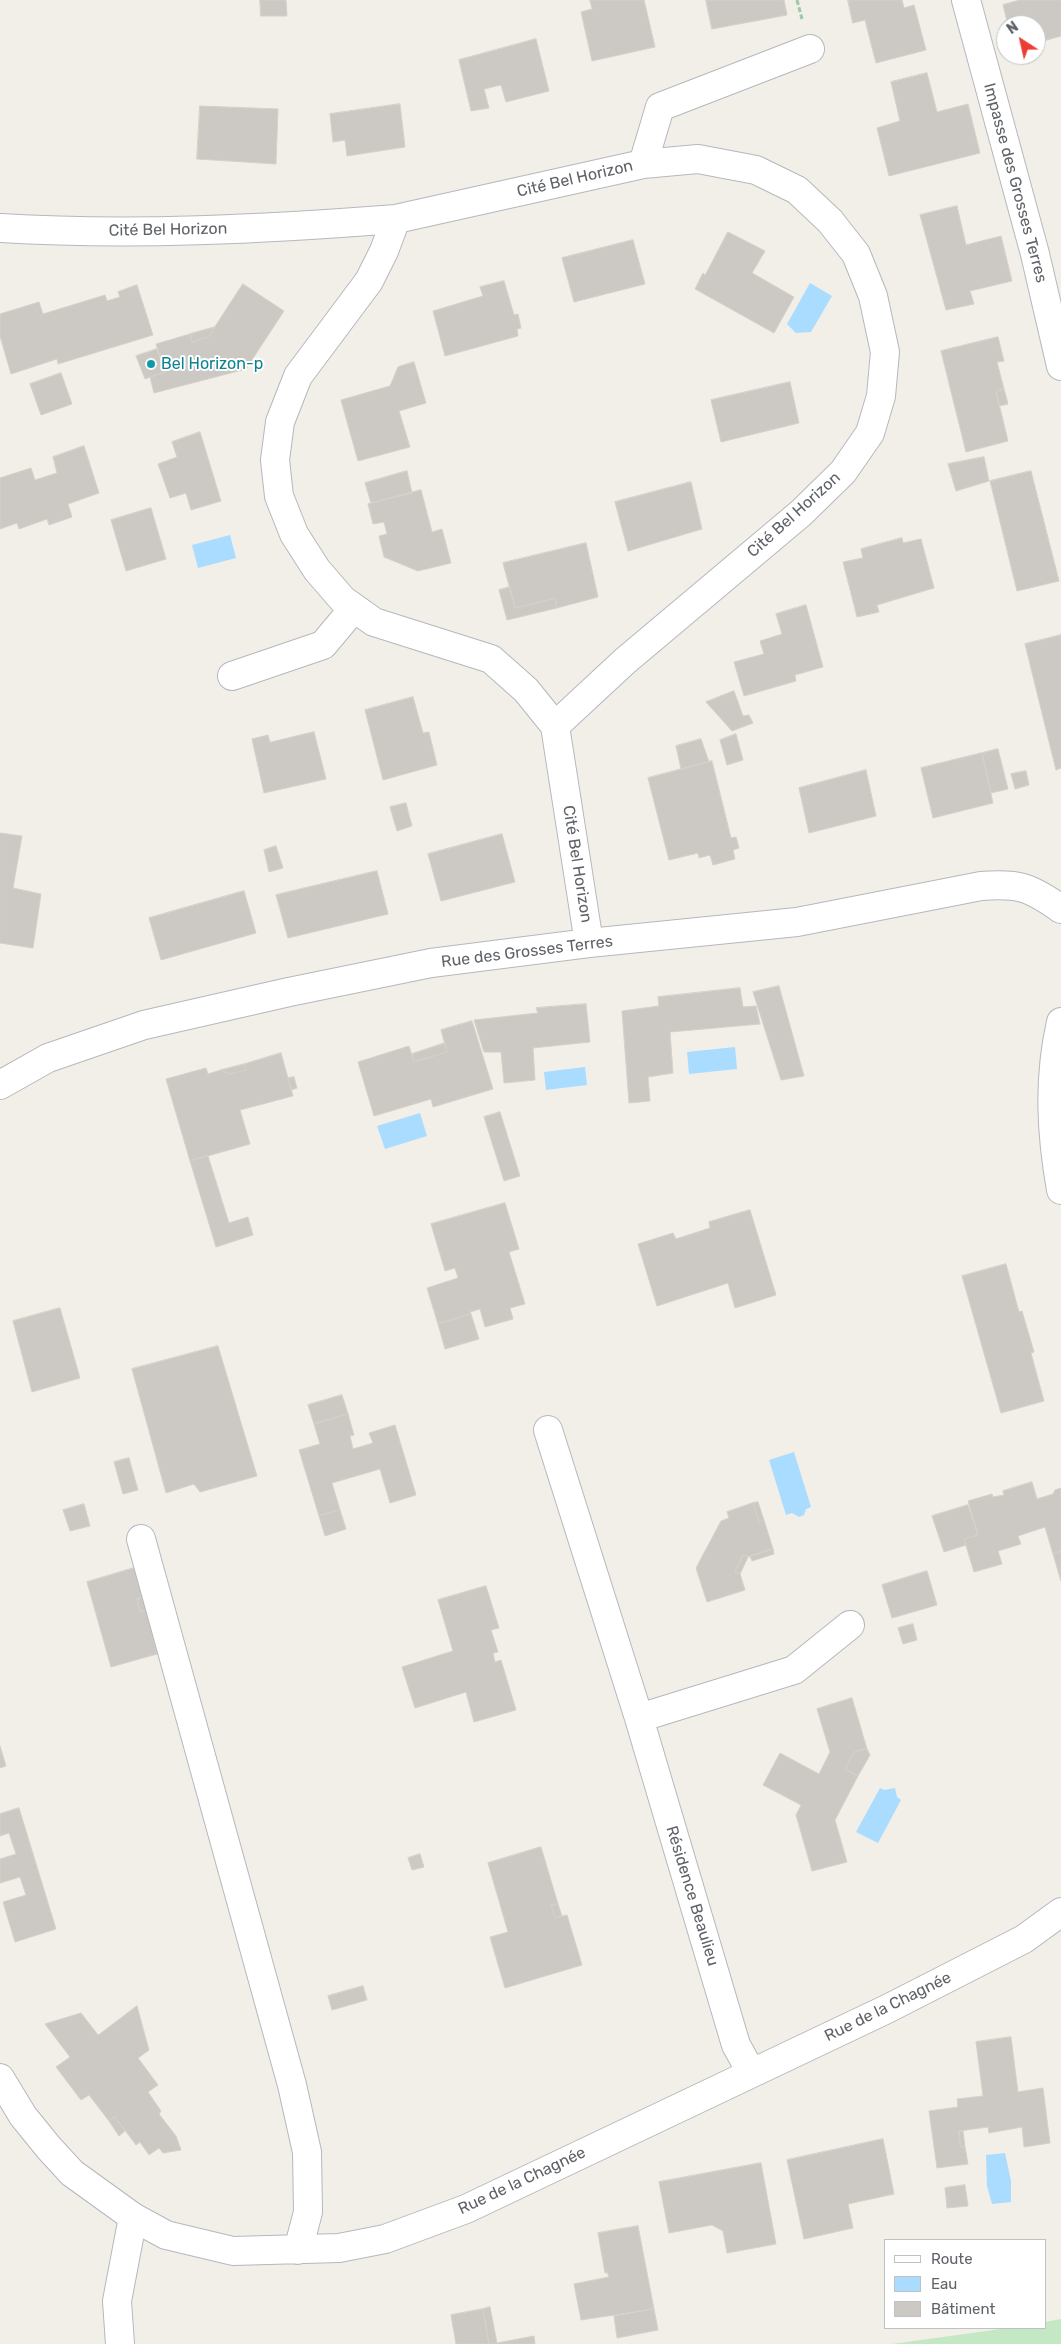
<!DOCTYPE html>
<html>
<head>
<meta charset="utf-8">
<style>
  body { margin:0 }
  #map { position:relative; width:1061px; height:2344px; overflow:hidden; background:#f1efe8; font-family:Rubik,sans-serif }
  canvas { display:block }
  .legend { position:absolute; left:884px; top:2239px; width:162px; height:90px; box-sizing:border-box; background:#fff; border:1px solid #bfc1c3; margin:0; padding:6px 9px; list-style:none; font-size:15px; color:#5f6368 }
  .legend li { display:flex; align-items:center; gap:10px; height:25px }
  .legend b { width:25px; border:1px solid #bfc1c3 }
  .north { position:absolute; left:996px; top:15px; width:50px; height:50px; box-sizing:border-box; background:#fff; border:1px solid #bfc1c3; border-radius:50%; rotate:325deg; font-size:14px; font-weight:700; line-height:20px; text-align:center; color:#5f6368 }
  .north::after { content:''; display:block; margin:auto; width:18px; height:22px; background:#eb3d33; clip-path:polygon(50% 0,100% 100%,50% 72%,0 100%) }
</style>
</head>
<body>
<div id="map">
<canvas width="1061" height="2344"></canvas>
<ul class="legend">
<li><b style="height:6px;background:#fff"></b>Route</li>
<li><b style="height:14px;background:#a9dcff"></b>Eau</li>
<li><b style="height:14px;background:#ccc9c5"></b>Bâtiment</li>
</ul>
<div class="north">N</div>
</div>
<script>
const c = document.querySelector('canvas').getContext('2d');
c.lineJoin = 'round';
function fillPath(path, color) { c.fillStyle = color; c.fill(path, 'evenodd'); }
function strokePath(path, color, width, dash) { c.strokeStyle = color; c.lineWidth = width; c.lineCap = dash ? 'butt' : 'round'; c.setLineDash(dash || []); c.stroke(path); }
function label(font, color, halo, rows, align = 'center') {
  c.font = font + ' Rubik,sans-serif'; c.lineWidth = 4; c.setLineDash([]); c.textBaseline = 'middle'; c.strokeStyle = halo; c.fillStyle = color; for (const [text, x, y, turn = 0] of rows) {
    c.save(); c.translate(x, y); c.rotate((+turn || 0) * Math.PI / 180); c.textAlign = isNaN(turn) ? turn : align; if (halo) c.strokeText(text, 0, 0); c.fillText(text, 0, 0); c.restore();
  }
}
fillPath(new Path2D(`
  M 1061,2319 L 1061,2344 L 892,2344 L 1008,2328 L 1045,2328 L 1045,2322 Z`), '#c5e8c4');
fillPath(new Path2D(`
  M 810,283 L 832,296 L 811,332 L 796,333 L 787,324 Z
  M 230,535 L 236,558 L 198,568 L 192,545 Z
  M 735,1047 L 737,1069 L 689,1074 L 687,1052 Z
  M 585,1067 L 587,1085 L 546,1090 L 544,1072 Z
  M 420,1113 L 427,1136 L 385,1149 L 377,1126 Z
  M 794,1452 L 811,1507 L 806,1509 L 804,1515 L 799,1517 L 792,1513 L 786,1515 L 769,1460 Z
  M 880,1788 L 884,1790 L 895,1788 L 897,1797 L 901,1800 L 878,1843 L 856,1832 Z
  M 1005,2153 L 1011,2181 L 1011,2202 L 992,2204 L 987,2186 L 986,2155 Z`), '#a9dcff');
const building = new Path2D(`
  M 260,0 L 286,0 L 287,16 L 261,16 Z
  M 590,0 L 644,0 L 655,47 L 592,61 L 581,12 L 592,9 Z
  M 706,0 L 784,0 L 787,15 L 712,29 Z
  M 848,0 L 902,0 L 904,8 L 914,5 L 926,50 L 876,63 L 865,20 L 853,23 Z
  M 1020,0 L 1061,0 L 1061,36 L 1036,43 L 1036,25 L 1008,25 L 1003,5 Z
  M 536,39 L 549,91 L 506,102 L 501,85 L 484,89 L 489,108 L 471,111 L 459,60 Z
  M 927,73 L 937,112 L 968,104 L 980,153 L 889,176 L 877,128 L 900,121 L 891,82 Z
  M 400,104 L 405,147 L 347,156 L 345,140 L 333,142 L 330,114 Z
  M 200,106 L 278,109 L 276,164 L 197,159 Z
  M 957,206 L 966,245 L 1001,236 L 1012,281 L 970,291 L 974,304 L 946,310 L 920,215 Z
  M 728,232 L 765,251 L 752,273 L 794,297 L 774,333 L 695,289 L 703,273 L 705,275 Z
  M 633,240 L 645,284 L 574,302 L 562,258 Z
  M 504,281 L 514,315 L 518,314 L 521,328 L 517,329 L 518,336 L 445,356 L 433,311 L 483,296 L 480,287 Z
  M 243,284 L 284,311 L 246,369 L 154,393 L 150,377 L 165,372 L 156,344 L 190,334 L 192,342 L 208,337 Z
  M 137,285 L 153,335 L 58,364 L 57,359 L 11,374 L 0,336 L 0,314 L 39,302 L 43,314 L 105,295 L 107,301 L 120,297 L 118,292 Z
  M 215,327 L 208,337 L 192,342 L 190,334 Z
  M 998,337 L 1004,361 L 997,362 L 1004,389 L 996,391 L 1008,441 L 966,452 L 941,351 Z
  M 157,349 L 165,372 L 145,379 L 136,356 Z
  M 414,362 L 426,403 L 399,411 L 410,447 L 358,461 L 341,400 L 390,386 L 398,367 Z
  M 61,373 L 72,404 L 41,415 L 30,384 Z
  M 790,382 L 799,423 L 721,442 L 711,400 Z
  M 1004,389 L 1008,404 L 999,406 L 996,391 Z
  M 200,432 L 221,501 L 191,510 L 186,493 L 170,498 L 158,464 L 177,457 L 172,442 Z
  M 84,446 L 99,493 L 68,504 L 72,517 L 49,525 L 47,519 L 19,529 L 17,523 L 0,529 L 0,478 L 31,468 L 35,480 L 57,473 L 53,457 Z
  M 984,457 L 989,481 L 956,491 L 948,464 Z
  M 407,471 L 412,493 L 371,503 L 365,483 Z
  M 1031,471 L 1059,581 L 1017,591 L 990,481 Z
  M 691,482 L 702,529 L 628,551 L 615,502 Z
  M 421,490 L 432,532 L 442,529 L 451,563 L 418,571 L 384,557 L 379,536 L 387,534 L 384,522 L 373,524 L 368,504 Z
  M 151,508 L 166,559 L 126,571 L 111,520 Z
  M 902,538 L 903,543 L 921,539 L 934,588 L 877,605 L 879,612 L 857,617 L 843,562 L 863,558 L 861,549 Z
  M 586,543 L 598,597 L 557,608 L 555,598 L 515,608 L 503,563 Z
  M 510,587 L 515,608 L 555,598 L 557,608 L 507,620 L 499,590 Z
  M 806,605 L 823,667 L 795,675 L 796,681 L 744,696 L 734,662 L 764,654 L 760,641 L 782,634 L 776,614 Z
  M 1061,635 L 1061,768 L 1056,770 L 1025,644 Z
  M 734,691 L 743,716 L 749,715 L 753,723 L 732,731 L 706,702 Z
  M 413,697 L 423,733 L 429,732 L 437,765 L 383,780 L 365,710 Z
  M 314,732 L 326,779 L 264,793 L 252,739 L 268,735 L 270,742 Z
  M 736,734 L 743,760 L 727,765 L 720,740 Z
  M 701,739 L 709,762 L 681,769 L 676,746 Z
  M 998,749 L 1008,789 L 991,793 L 982,753 Z
  M 982,753 L 993,803 L 933,818 L 921,768 Z
  M 712,761 L 731,838 L 736,837 L 739,848 L 733,850 L 735,859 L 713,865 L 710,855 L 699,858 L 698,853 L 669,860 L 648,778 Z
  M 866,770 L 876,816 L 809,833 L 799,788 Z
  M 1026,771 L 1029,785 L 1015,789 L 1011,774 Z
  M 406,803 L 412,826 L 397,831 L 390,807 Z
  M 0,833 L 22,836 L 13,888 L 41,894 L 33,948 L 0,943 Z
  M 502,834 L 515,882 L 441,901 L 428,854 Z
  M 276,846 L 283,868 L 269,872 L 264,850 Z
  M 377,871 L 388,914 L 288,938 L 276,895 Z
  M 244,891 L 256,933 L 161,960 L 149,918 Z
  M 779,986 L 804,1076 L 781,1080 L 753,992 Z
  M 740,988 L 743,1007 L 756,1006 L 760,1024 L 670,1032 L 673,1073 L 648,1077 L 650,1101 L 629,1103 L 622,1011 L 659,1006 L 658,997 Z
  M 586,1004 L 590,1042 L 533,1048 L 535,1080 L 504,1083 L 501,1052 L 484,1052 L 474,1020 L 538,1013 L 536,1008 Z
  M 472,1021 L 493,1089 L 433,1107 L 431,1099 L 374,1116 L 358,1062 L 409,1046 L 414,1062 L 447,1052 L 441,1030 Z
  M 445,1043 L 447,1052 L 414,1062 L 412,1054 Z
  M 281,1053 L 293,1096 L 240,1110 L 250,1144 L 190,1161 L 166,1079 L 206,1068 L 208,1074 L 221,1070 L 229,1074 L 246,1070 L 245,1064 Z
  M 245,1064 L 246,1070 L 229,1074 L 221,1070 Z
  M 294,1077 L 297,1088 L 291,1090 L 288,1078 Z
  M 500,1112 L 520,1176 L 504,1181 L 484,1117 Z
  M 208,1156 L 229,1223 L 248,1217 L 253,1235 L 216,1247 L 190,1161 Z
  M 505,1203 L 519,1249 L 509,1252 L 525,1304 L 510,1308 L 513,1319 L 485,1327 L 480,1309 L 470,1312 L 471,1314 L 438,1324 L 427,1288 L 458,1278 L 455,1268 L 445,1271 L 431,1224 Z
  M 750,1210 L 776,1295 L 735,1308 L 728,1283 L 657,1306 L 638,1244 L 673,1233 L 676,1239 L 710,1228 L 709,1222 Z
  M 1006,1264 L 1019,1312 L 1022,1311 L 1034,1352 L 1031,1353 L 1044,1401 L 1001,1413 L 962,1276 Z
  M 60,1308 L 80,1378 L 32,1392 L 13,1321 Z
  M 471,1314 L 479,1339 L 445,1349 L 438,1324 Z
  M 218,1346 L 257,1476 L 200,1492 L 194,1484 L 166,1493 L 132,1369 Z
  M 342,1395 L 348,1414 L 314,1424 L 308,1405 Z
  M 348,1414 L 354,1435 L 350,1436 L 353,1449 L 373,1443 L 369,1433 L 395,1425 L 416,1495 L 390,1503 L 380,1469 L 332,1483 L 340,1510 L 319,1516 L 299,1450 L 320,1444 L 314,1424 Z
  M 129,1458 L 138,1490 L 123,1494 L 114,1462 Z
  M 1032,1482 L 1037,1499 L 1053,1494 L 1055,1490 L 1061,1488 L 1061,1551 L 1053,1554 L 1045,1527 L 1018,1536 L 1021,1544 L 998,1551 L 1002,1564 L 974,1572 L 964,1539 L 978,1535 L 968,1501 L 992,1494 L 993,1497 L 1004,1495 L 1003,1491 Z
  M 758,1502 L 764,1520 L 759,1522 L 753,1503 Z
  M 753,1503 L 759,1522 L 764,1520 L 773,1549 L 748,1557 L 743,1555 L 735,1572 L 740,1574 L 745,1590 L 707,1602 L 696,1568 L 721,1521 L 729,1518 L 727,1512 Z
  M 84,1504 L 90,1526 L 70,1531 L 63,1510 Z
  M 968,1505 L 978,1535 L 964,1539 L 966,1545 L 944,1552 L 932,1516 Z
  M 340,1510 L 346,1529 L 325,1536 L 319,1516 Z
  M 773,1549 L 774,1554 L 752,1561 L 750,1556 Z
  M 1061,1551 L 1061,1581 L 1053,1554 Z
  M 743,1555 L 748,1557 L 740,1574 L 735,1572 Z
  M 134,1568 L 142,1598 L 137,1599 L 140,1612 L 146,1610 L 157,1654 L 111,1667 L 87,1582 Z
  M 927,1571 L 937,1605 L 892,1618 L 882,1585 Z
  M 486,1586 L 499,1628 L 491,1630 L 498,1652 L 493,1653 L 495,1662 L 501,1660 L 516,1710 L 474,1722 L 466,1692 L 415,1708 L 402,1667 L 453,1651 L 438,1600 Z
  M 142,1598 L 146,1610 L 140,1612 L 137,1599 Z
  M 913,1624 L 917,1640 L 903,1644 L 898,1628 Z
  M 852,1698 L 867,1749 L 854,1752 L 845,1769 L 858,1776 L 835,1820 L 847,1862 L 812,1871 L 796,1815 L 801,1805 L 763,1785 L 780,1753 L 819,1774 L 830,1752 L 817,1709 Z
  M 0,1746 L 6,1766 L 0,1768 Z
  M 867,1749 L 870,1755 L 858,1776 L 845,1769 L 854,1752 Z
  M 19,1808 L 56,1929 L 15,1942 L 3,1902 L 26,1895 L 20,1877 L 0,1883 L 0,1859 L 16,1854 L 9,1833 L 0,1836 L 0,1814 Z
  M 541,1847 L 558,1904 L 551,1905 L 555,1918 L 567,1915 L 582,1965 L 505,1988 L 490,1937 L 508,1932 L 488,1863 Z
  M 420,1854 L 424,1867 L 412,1870 L 408,1858 Z
  M 558,1904 L 562,1916 L 555,1918 L 551,1905 Z
  M 363,1986 L 367,2000 L 332,2010 L 328,1996 Z
  M 137,2006 L 149,2050 L 138,2058 L 158,2085 L 148,2092 L 161,2111 L 159,2114 L 176,2136 L 181,2150 L 163,2153 L 159,2148 L 149,2155 L 140,2142 L 136,2145 L 115,2117 L 109,2121 L 89,2095 L 81,2100 L 56,2067 L 70,2057 L 45,2024 L 81,2013 L 98,2035 Z
  M 1011,2037 L 1018,2092 L 1043,2088 L 1050,2143 L 1024,2147 L 1022,2127 L 989,2133 L 988,2127 L 959,2131 L 961,2147 L 965,2147 L 968,2164 L 937,2168 L 929,2111 L 958,2107 L 957,2099 L 983,2096 L 976,2042 Z
  M 115,2117 L 125,2131 L 119,2136 L 109,2121 Z
  M 959,2131 L 963,2131 L 965,2147 L 961,2147 Z
  M 883,2139 L 894,2194 L 848,2204 L 853,2228 L 804,2239 L 787,2160 Z
  M 761,2163 L 776,2244 L 727,2253 L 723,2231 L 712,2225 L 669,2233 L 659,2182 Z
  M 965,2185 L 968,2206 L 947,2208 L 945,2188 Z
  M 638,2226 L 654,2309 L 581,2320 L 574,2284 L 609,2277 L 607,2272 L 605,2273 L 598,2233 Z
  M 490,2307 L 497,2343 L 534,2336 L 535,2344 L 489,2344 L 483,2309 Z
  M 483,2309 L 489,2344 L 456,2344 L 451,2315 Z
  M 654,2309 L 658,2330 L 617,2338 L 614,2316 Z`);
fillPath(building, '#ccc9c5');
strokePath(building, '#d6d0c6', 1);
const minor = new Path2D(`
  M 966,0 L 1035,254 L 1061,366
  M 643,164 L 660,107 L 810,49
  M 0,228 C 132,236 265,229 396,219
  M 232,676 L 323,645 L 354,608
  M 555,726 L 625,661 L 801,513 L 843,472 L 870,433 L 881,396 L 885,352 L 873,296 L 856,254 L 830,221 L 797,190 L 756,170 L 698,159 L 643,164 L 396,219 L 384,251 L 369,281 L 298,376 L 280,422 L 275,460 L 279,496 L 294,534 L 317,570 L 343,600 L 374,622 L 491,659 L 526,690 L 555,726 L 589,943
  M 1061,1022 C 1048,1079 1051,1133 1061,1190
  M 0,1085 L 48,1058 L 144,1025 L 289,992 L 431,963 L 589,943 L 797,922 L 981,886 C 1019,883 1030,887 1061,909
  M 548,1430 L 639,1718 L 736,2045 L 751,2072
  M 141,1539 L 292,2085 L 307,2152 L 308,2212 L 298,2250
  M 639,1718 L 794,1670 L 850,1625
  M 0,2078 L 23,2116 L 49,2148 L 72,2173 L 133,2217 L 166,2235 L 233,2251 L 339,2248 L 385,2239 L 466,2209 L 887,2009 L 1024,1939 L 1061,1912
  M 120,2344 L 117,2301 L 133,2217`);
strokePath(minor, '#b5b8bc', 30);
strokePath(new Path2D(`
  M 797,0 L 802,19`), '#9dc9a8', 3, [5, 2.5]);
strokePath(minor, '#fff', 28);
for (const [x, y, r, color] of [
  [151,364,5,"#0f9aa8"]
]) { const dot = new Path2D(); dot.arc(x, y, r, 0, 2 * Math.PI); c.fillStyle = color; c.fill(dot); strokePath(dot, '#fff', 2); }
label('16px', '#5f6368', '#fff', [
  ["Cité Bel Horizon",575,179,-13],
  ["Impasse des Grosses Terres",1015,183,75],
  ["Cité Bel Horizon",168,230,-1],
  ["Cité Bel Horizon",794,515,-42],
  ["Cité Bel Horizon",577,864,81],
  ["Rue des Grosses Terres",527,952,-7],
  ["Résidence Beaulieu",692,1896,73],
  ["Rue de la Chagnée",888,2007,-26],
  ["Rue de la Chagnée",522,2181,-25]
]);
label('16px', '#0d838f', '#fff', [
  ["Bel Horizon-p",161,364]
], 'left');
</script>
</body>
</html>
